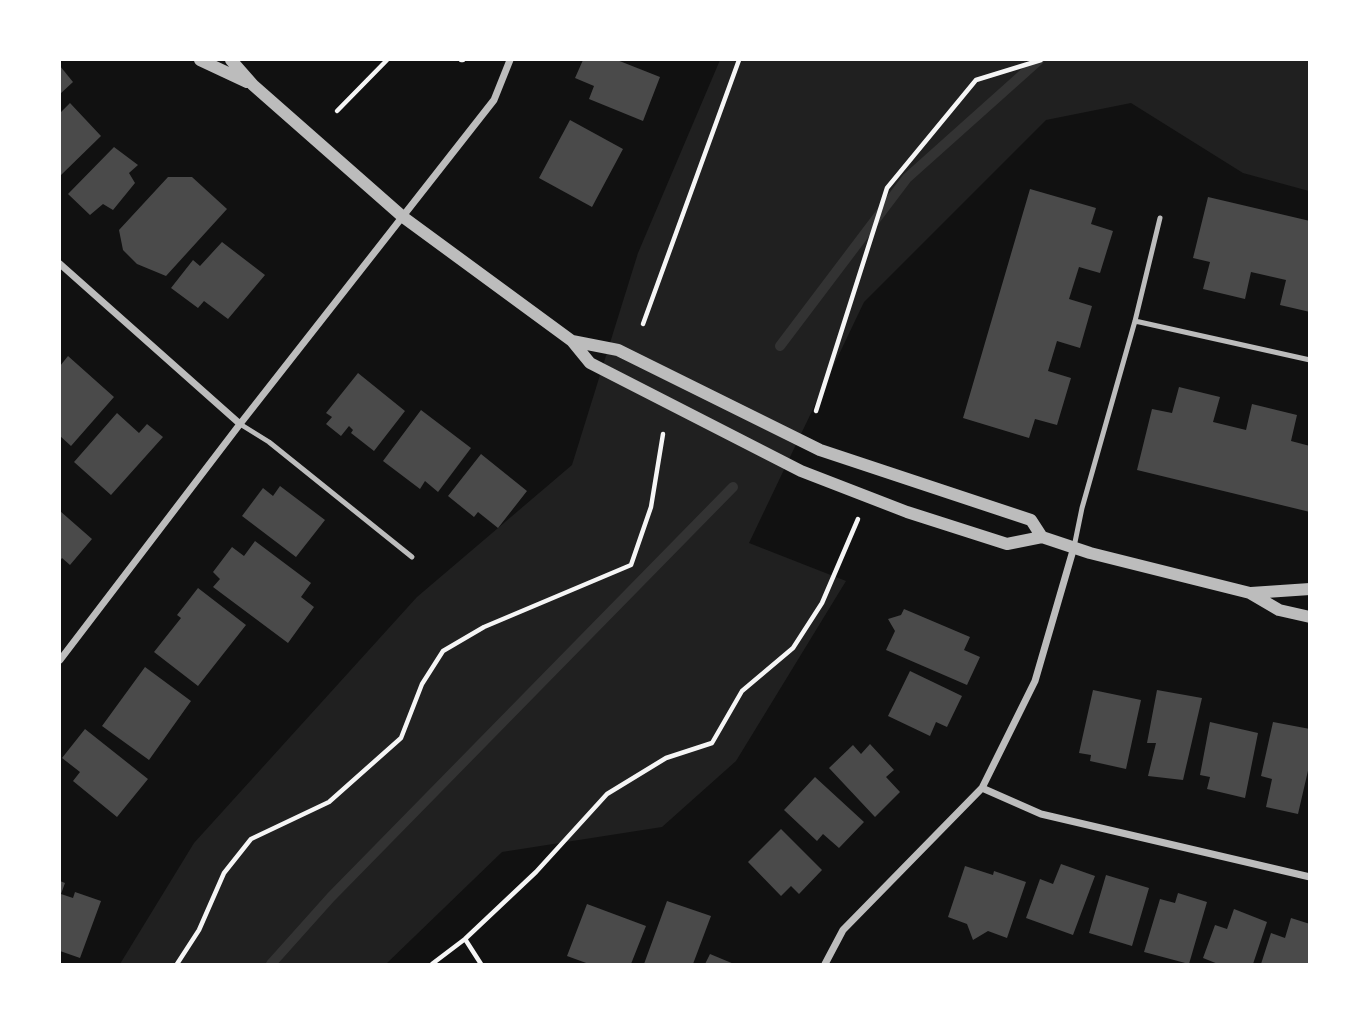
<!DOCTYPE html>
<html>
<head>
<meta charset="utf-8">
<style>
  body { margin:0 }
  #map { position:relative; width:1369px; height:1024px; overflow:hidden; background:#111; font-family:"Fira Sans",sans-serif }
  canvas { display:block }
  .frame { position:absolute; inset:0; border:61px solid #fff; pointer-events:none }
</style>
</head>
<body>
<div id="map">
<canvas width="1369" height="1024"></canvas>
<div class="frame"></div>
</div>
<script>
const c = document.querySelector('canvas').getContext('2d');
c.lineJoin = 'round';
function fillPath(path, color) { c.fillStyle = color; c.fill(path, 'evenodd'); }
function strokePath(path, color, width, dash) { c.strokeStyle = color; c.lineWidth = width; c.lineCap = dash ? 'butt' : 'round'; c.setLineDash(dash || []); c.stroke(path); }
fillPath(new Path2D(`
  M 720,60 L 1309,60 L 1309,191 L 1243,173 L 1131,103 L 1046,120 L 864,302 L 749,543 L 846,581 L 736,761 L 662,827 L 502,852 L 386,964 L 120,964 L 194,843 L 417,597 L 572,465 L 638,253 Z`), '#202020');
strokePath(new Path2D(`
  M 780,346 L 907,178 L 1039,60
  M 271,964 L 331,897 L 733,487`), '#333', 10);
fillPath(new Path2D(`
  M 583,60 L 617,60 L 660,77 L 643,121 L 589,99 L 594,86 L 575,78 Z
  M 60,66 L 73,82 L 60,94 Z
  M 70,103 L 101,136 L 60,176 L 60,113 Z
  M 570,120 L 623,149 L 592,207 L 539,178 Z
  M 114,147 L 138,165 L 129,173 L 135,183 L 113,210 L 103,204 L 90,215 L 68,194 Z
  M 168,177 L 192,177 L 227,209 L 166,276 L 137,264 L 123,250 L 119,230 Z
  M 1030,189 L 1096,208 L 1091,224 L 1113,231 L 1100,273 L 1079,267 L 1069,299 L 1092,306 L 1080,348 L 1057,341 L 1048,371 L 1071,378 L 1057,425 L 1035,419 L 1029,438 L 963,418 Z
  M 1208,197 L 1310,221 L 1310,312 L 1280,305 L 1286,280 L 1251,272 L 1245,299 L 1203,289 L 1210,262 L 1193,258 Z
  M 222,242 L 265,275 L 228,319 L 204,301 L 198,308 L 171,288 L 193,260 L 200,266 Z
  M 68,356 L 114,397 L 71,446 L 60,436 L 60,366 Z
  M 358,373 L 405,411 L 374,451 L 351,433 L 353,430 L 349,426 L 341,436 L 326,424 L 332,417 L 326,413 Z
  M 1179,387 L 1220,397 L 1213,422 L 1246,430 L 1252,404 L 1297,415 L 1291,441 L 1310,446 L 1310,512 L 1137,470 L 1152,409 L 1172,413 Z
  M 421,410 L 471,448 L 438,492 L 425,481 L 420,489 L 383,461 Z
  M 117,413 L 139,433 L 147,424 L 163,437 L 111,495 L 74,462 Z
  M 481,454 L 527,491 L 498,528 L 478,512 L 474,517 L 448,496 Z
  M 280,486 L 325,520 L 296,557 L 242,516 L 263,488 L 273,496 Z
  M 60,511 L 92,539 L 70,565 L 62,558 L 60,561 Z
  M 255,541 L 311,583 L 301,597 L 314,607 L 288,643 L 213,587 L 220,579 L 213,572 L 232,547 L 244,556 Z
  M 198,588 L 246,625 L 198,686 L 154,652 L 181,618 L 177,615 Z
  M 904,609 L 970,637 L 964,650 L 980,657 L 967,685 L 886,650 L 895,631 L 888,619 L 901,615 Z
  M 145,667 L 191,701 L 149,760 L 102,726 Z
  M 910,671 L 962,696 L 947,727 L 936,722 L 930,736 L 888,716 Z
  M 1093,690 L 1141,700 L 1126,769 L 1090,761 L 1091,755 L 1079,753 Z
  M 1157,690 L 1202,698 L 1183,780 L 1148,776 L 1156,743 L 1147,743 Z
  M 1210,722 L 1258,733 L 1245,798 L 1207,789 L 1210,777 L 1200,775 Z
  M 1273,722 L 1310,729 L 1310,762 L 1298,814 L 1266,807 L 1272,779 L 1261,776 Z
  M 85,729 L 148,779 L 117,817 L 73,781 L 80,772 L 62,758 Z
  M 870,744 L 894,770 L 886,777 L 900,792 L 875,817 L 829,768 L 853,745 L 861,754 Z
  M 815,777 L 864,822 L 839,848 L 823,834 L 817,841 L 784,810 Z
  M 781,829 L 822,870 L 799,894 L 791,886 L 781,896 L 748,862 Z
  M 1061,864 L 1095,876 L 1073,935 L 1026,918 L 1040,879 L 1053,884 Z
  M 965,866 L 993,875 L 994,871 L 1026,882 L 1007,938 L 988,931 L 973,940 L 967,924 L 948,917 Z
  M 1106,875 L 1149,888 L 1132,946 L 1089,933 Z
  M 60,881 L 65,883 L 61,894 L 73,898 L 75,892 L 101,901 L 80,958 L 60,951 Z
  M 1178,893 L 1207,902 L 1189,964 L 1144,952 L 1160,899 L 1175,903 Z
  M 667,901 L 711,916 L 693,964 L 644,964 Z
  M 587,904 L 646,926 L 631,964 L 589,964 L 567,956 Z
  M 1234,909 L 1267,922 L 1253,964 L 1218,964 L 1203,958 L 1215,925 L 1227,929 Z
  M 1291,918 L 1310,924 L 1310,964 L 1261,964 L 1271,933 L 1285,938 Z
  M 710,954 L 734,964 L 705,964 Z`), '#4a4a4a');
strokePath(new Path2D(`
  M 461,60 L 463,60
  M 337,111 L 387,60
  M 643,324 L 739,60
  M 816,411 L 887,188 L 976,80 L 1041,60
  M 465,939 L 481,964
  M 177,964 L 199,930 L 224,873 L 251,839 L 329,802 L 401,738 L 422,684 L 443,651 L 484,627 L 631,565 L 651,507 L 663,434
  M 432,964 L 465,939 L 536,872 L 607,794 L 666,758 L 712,743 L 742,691 L 793,648 L 822,603 L 858,519`), '#f5f5f5', 4.5);
strokePath(new Path2D(`
  M 1135,321 L 1310,360
  M 240,424 L 269,442 L 412,557
  M 1074,547 L 1082,508 L 1135,321 L 1160,218`), '#bcbcbc', 5);
strokePath(new Path2D(`
  M 60,264 L 240,424
  M 60,660 L 240,424 L 494,100 L 510,60
  M 982,788 L 1041,814 L 1310,877
  M 825,964 L 843,930 L 982,788 L 1035,681 L 1074,547`), '#bcbcbc', 7);
strokePath(new Path2D(`
  M 200,60 L 247,82
  M 231,60 L 253,85 L 403,217 L 572,341 L 590,363 L 801,471 L 907,512 L 1007,544 L 1042,537 L 1090,553 L 1250,593 L 1279,610 L 1310,617
  M 572,341 L 618,350 L 820,450 L 1031,520 L 1042,537
  M 1251,593 L 1310,589`), '#bcbcbc', 12);
</script>
</body>
</html>
